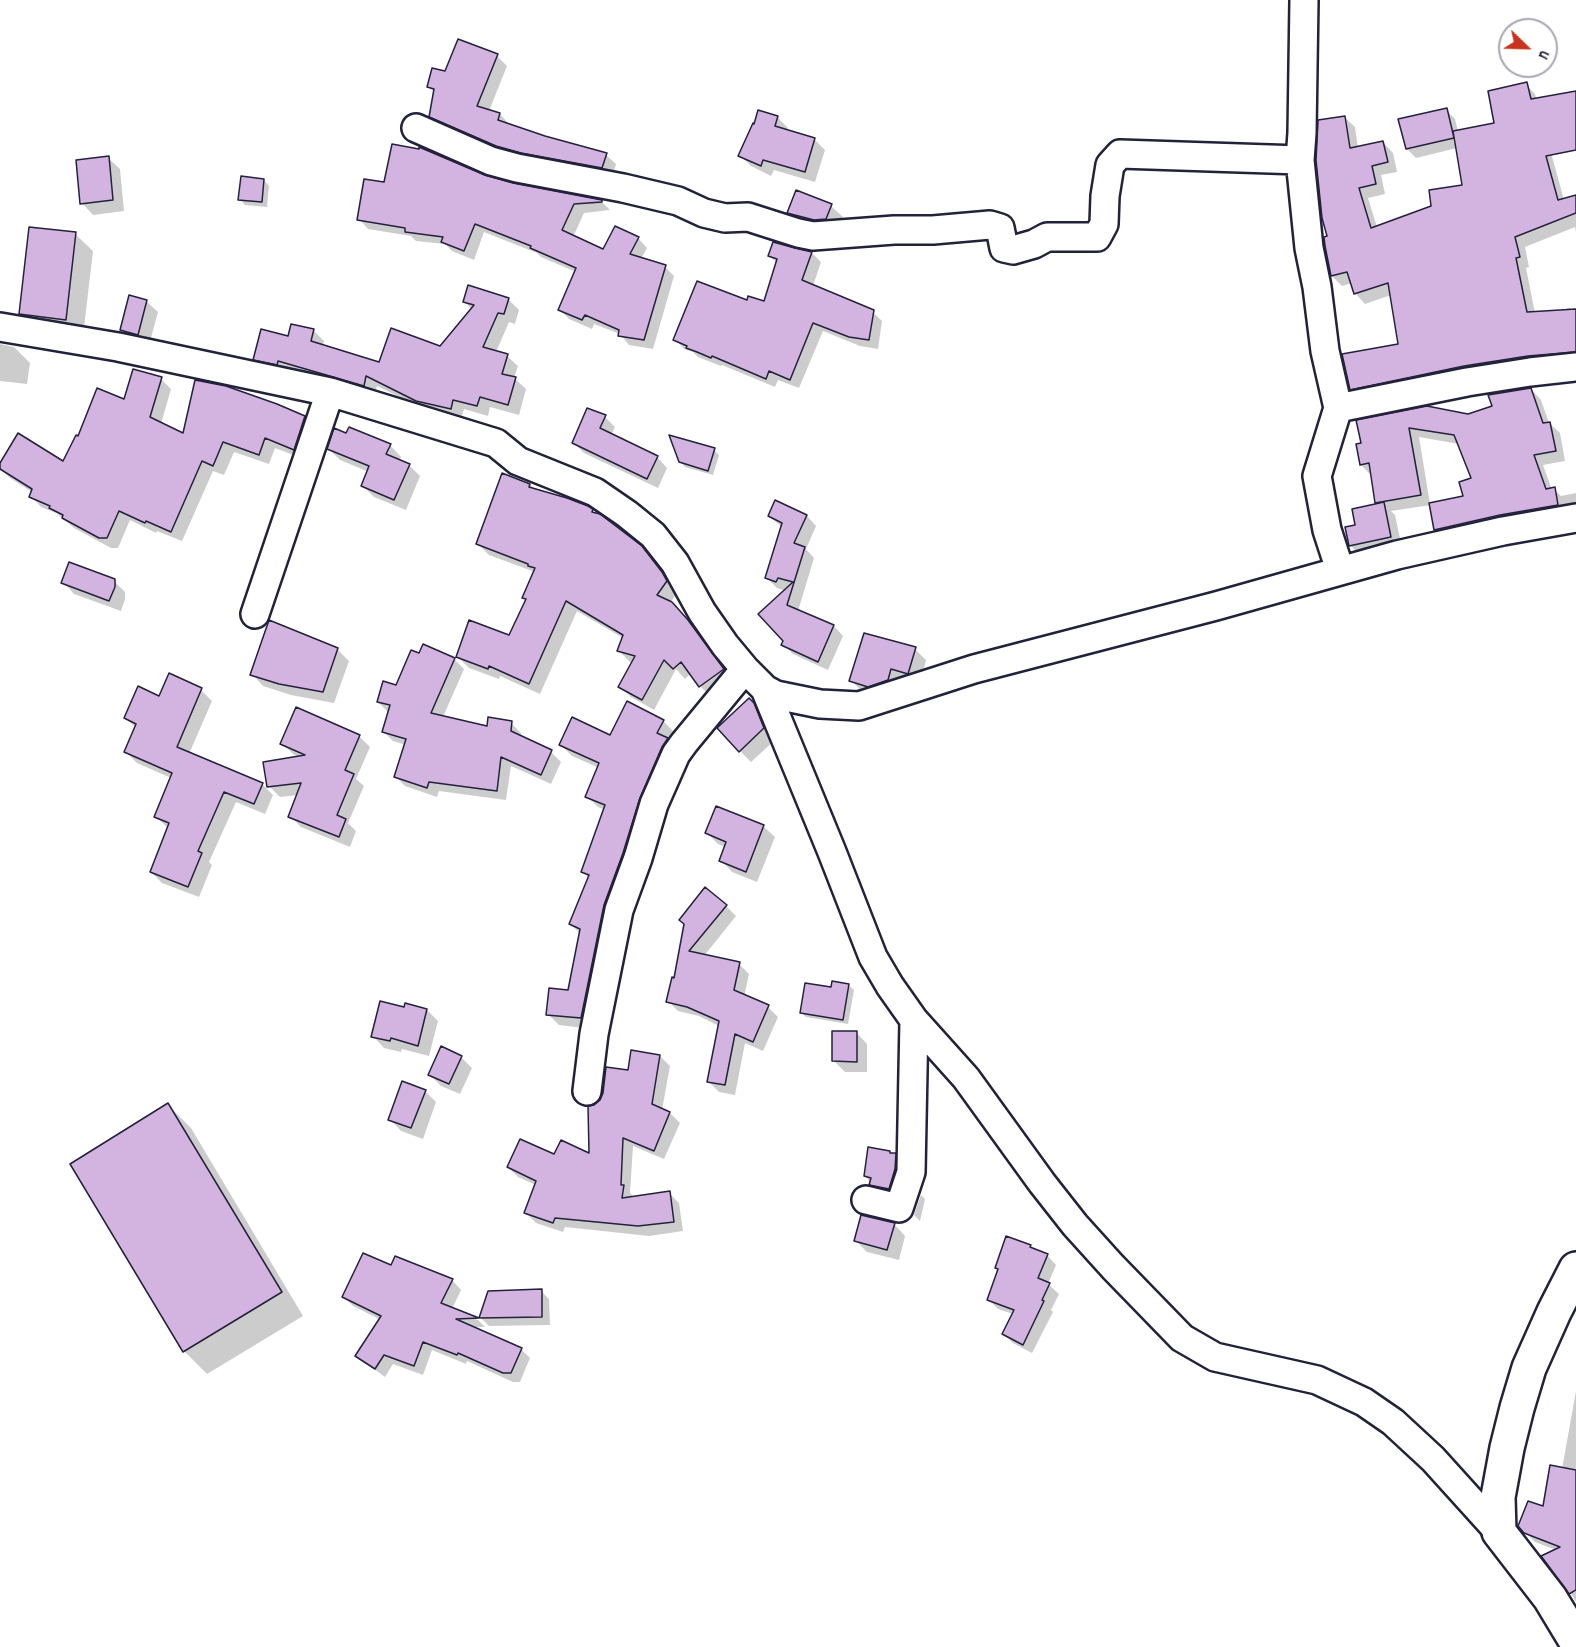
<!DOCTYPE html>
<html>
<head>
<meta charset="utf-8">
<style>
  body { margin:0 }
  #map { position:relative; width:1576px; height:1647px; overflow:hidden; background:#fff; font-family:Dekko,sans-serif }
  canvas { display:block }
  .north { position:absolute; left:1498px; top:18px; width:60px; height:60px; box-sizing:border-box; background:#fff; border:2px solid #a7a7b1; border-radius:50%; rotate:113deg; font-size:16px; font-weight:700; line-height:24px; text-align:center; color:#22223b }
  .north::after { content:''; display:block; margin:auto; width:21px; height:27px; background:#c8321e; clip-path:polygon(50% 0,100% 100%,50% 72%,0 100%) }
</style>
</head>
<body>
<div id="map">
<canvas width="1576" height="1647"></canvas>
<div class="north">U</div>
</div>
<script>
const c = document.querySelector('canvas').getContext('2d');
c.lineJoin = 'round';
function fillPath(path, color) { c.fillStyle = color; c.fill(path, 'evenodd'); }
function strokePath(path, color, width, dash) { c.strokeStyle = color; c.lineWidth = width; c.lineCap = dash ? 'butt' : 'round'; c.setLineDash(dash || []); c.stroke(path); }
fillPath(new Path2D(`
  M 497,56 L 507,66 L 489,111 L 500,114 L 509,124 L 509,126 L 606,155 L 616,164 L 612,177 L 508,155 L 441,126 L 431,116 L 435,93 L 428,86 L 446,73 Z
  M 1525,84 L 1535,94 L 1564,200 L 1576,196 L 1576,232 L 1575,227 L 1525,247 L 1529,267 L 1526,268 L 1535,313 L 1567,311 L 1567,308 L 1576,309 L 1576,362 L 1361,399 L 1351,389 L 1400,345 L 1391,295 L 1365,304 L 1355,293 L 1352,283 L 1342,286 L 1332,276 L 1329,237 L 1344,117 L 1355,127 L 1358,148 L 1383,142 L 1393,153 L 1397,172 L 1381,175 L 1385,194 L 1368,198 L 1377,227 L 1433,207 L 1464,186 L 1457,148 L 1416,158 L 1407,149 L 1446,110 L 1455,119 L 1458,131 L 1496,125 Z
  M 777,117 L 788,128 L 786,131 L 815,140 L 825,150 L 815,182 L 774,170 L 771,176 L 751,166 L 740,155 Z
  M 108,158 L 120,169 L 124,211 L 93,215 L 82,203 Z
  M 484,177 L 513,185 L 601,201 L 610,210 L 584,213 L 573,237 L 604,251 L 638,238 L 647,248 L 641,259 L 665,267 L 674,276 L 653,349 L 629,345 L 620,334 L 594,324 L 592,329 L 569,319 L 560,310 L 576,272 L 541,257 L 537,253 L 484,232 L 474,260 L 452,251 L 445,244 L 416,241 L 411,236 L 368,229 L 359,219 L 386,184 Z
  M 264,180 L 269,186 L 267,207 L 245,205 L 240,199 Z
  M 797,192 L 831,206 L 843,217 L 838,230 L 800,224 L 789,213 Z
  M 75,234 L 93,251 L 83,336 L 38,331 L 20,314 Z
  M 794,250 L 812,253 L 821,262 L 813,286 L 873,312 L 882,321 L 878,349 L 860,346 L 823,331 L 799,388 L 778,380 L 775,387 L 722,365 L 721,366 L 698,357 L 693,352 L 684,349 L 675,339 L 748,302 L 765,303 L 777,263 L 770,256 Z
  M 508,299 L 519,310 L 515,324 L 509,322 L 496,352 L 507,356 L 518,366 L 514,378 L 526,389 L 519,415 L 490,407 L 488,416 L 464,409 L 461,419 L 428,411 L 377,386 L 374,396 L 266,370 L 255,359 L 289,338 L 313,330 L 324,341 L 323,346 L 380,363 L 440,348 L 473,310 L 464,302 Z
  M 146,301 L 158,312 L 149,345 L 133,341 L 121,329 Z
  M 0,344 L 14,347 L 30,363 L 27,384 L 0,381 Z
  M 161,379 L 171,389 L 161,424 L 184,435 L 304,418 L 315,428 L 304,459 L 275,448 L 269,464 L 234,452 L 224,475 L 213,471 L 182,541 L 157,531 L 156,533 L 130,520 L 118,548 L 111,548 L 74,528 L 56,513 L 41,507 L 31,496 L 32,492 L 10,478 L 0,468 L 0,465 L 64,463 L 79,438 L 125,401 Z
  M 1531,389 L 1541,400 L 1549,423 L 1560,433 L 1565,461 L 1543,465 L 1552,490 L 1554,489 L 1561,496 L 1576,493 L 1576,515 L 1566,506 L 1568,515 L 1446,540 L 1436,530 L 1431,505 L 1391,511 L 1395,515 L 1402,548 L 1361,556 L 1350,545 L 1357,526 L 1380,505 L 1377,502 L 1372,476 L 1361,465 L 1363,444 L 1358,422 L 1468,415 L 1494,407 ZM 1419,437 L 1459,444 L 1473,479 L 1465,497 L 1430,504 Z
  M 605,417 L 615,427 L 611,435 L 657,457 L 667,468 L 658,488 L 584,453 L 574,443 Z
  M 390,445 L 401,457 L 399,461 L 409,465 L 420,476 L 406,510 L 374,497 L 363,486 L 369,472 L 340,460 L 329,449 Z
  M 714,450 L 719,455 L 713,475 L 685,467 L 680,461 Z
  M 530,485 L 535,490 L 592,511 L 641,547 L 653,559 L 673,584 L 677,593 L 670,603 L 699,633 L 734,680 L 711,697 L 700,686 L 691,673 L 685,679 L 676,669 L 654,710 L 631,697 L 620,686 L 633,663 L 630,662 L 619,651 L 623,638 L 577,611 L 540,694 L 500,676 L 499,679 L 469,668 L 458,657 L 510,637 L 527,600 L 524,597 L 535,572 L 489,555 L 478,544 Z
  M 776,502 L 807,516 L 816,526 L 806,549 L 814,558 L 798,611 L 834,626 L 843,636 L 828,670 L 793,654 L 783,644 L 785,640 L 786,591 L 777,588 L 767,578 L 782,527 L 769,516 Z
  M 114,581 L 125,592 L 125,599 L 121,611 L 74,594 L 63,582 Z
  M 337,649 L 349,661 L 334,703 L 291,695 L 263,686 L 252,674 Z
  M 915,649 L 926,660 L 920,684 L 862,692 L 851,680 Z
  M 454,659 L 464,669 L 443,717 L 488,727 L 511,723 L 521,733 L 521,737 L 551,752 L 561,762 L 551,784 L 511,766 L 506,800 L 439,791 L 437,797 L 405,786 L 395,776 L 406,745 L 393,741 L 384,732 L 388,712 L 378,702 L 397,687 Z
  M 201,690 L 212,701 L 189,754 L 262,784 L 273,795 L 265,814 L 236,802 L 209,862 L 212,865 L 199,897 L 162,883 L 151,872 L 169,829 L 156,817 L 171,778 L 137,763 L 126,752 L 136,728 L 126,718 L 159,697 Z
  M 749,700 L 760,711 L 775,740 L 751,762 L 740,751 Z
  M 663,721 L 674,732 L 669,742 L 592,1029 L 559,1025 L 548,1014 L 569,992 L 581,934 L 570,924 L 589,878 L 582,871 L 605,810 L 598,807 L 587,796 L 599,768 L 572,756 L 561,745 L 611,737 Z
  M 359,736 L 370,747 L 356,779 L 364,786 L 348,823 L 356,831 L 350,847 L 301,827 L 290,816 L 298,795 L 280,797 L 269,786 L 300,758 L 293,754 L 282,743 Z
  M 763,826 L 775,837 L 757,882 L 732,872 L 721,860 L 726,847 L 718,844 L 707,833 Z
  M 726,906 L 736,916 L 704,956 L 739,964 L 749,974 L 744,997 L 768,1007 L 778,1017 L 763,1051 L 745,1043 L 735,1095 L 719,1092 L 709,1082 L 719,1026 L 699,1016 L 678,1011 L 668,1001 L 675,979 L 685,924 Z
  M 848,985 L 854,990 L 848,1024 L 806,1017 L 801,1012 L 832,989 Z
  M 427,1010 L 438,1021 L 429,1056 L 402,1049 L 401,1052 L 384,1048 L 373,1036 Z
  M 856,1032 L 867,1044 L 867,1072 L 845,1072 L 834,1061 Z
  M 660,1056 L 670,1066 L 662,1110 L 670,1113 L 680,1123 L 664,1159 L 633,1146 L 630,1193 L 634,1197 L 669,1193 L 679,1203 L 683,1231 L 649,1236 L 565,1227 L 563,1232 L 536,1223 L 526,1213 L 536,1185 L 518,1177 L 508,1167 L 555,1156 L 590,1155 L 594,1107 L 629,1071 Z
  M 461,1057 L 472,1068 L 460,1094 L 441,1086 L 430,1075 Z
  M 425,1091 L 436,1102 L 423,1139 L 401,1131 L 390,1119 Z
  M 168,1105 L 191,1128 L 303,1316 L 207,1374 L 184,1351 L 72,1164 Z
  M 890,1152 L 895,1155 L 904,1164 L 897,1197 L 880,1193 L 865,1176 Z
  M 921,1195 L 925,1199 L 920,1221 L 914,1215 Z
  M 894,1224 L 905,1236 L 899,1260 L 867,1252 L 856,1241 Z
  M 1030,1246 L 1035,1251 L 1047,1255 L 1056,1265 L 1048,1284 L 1059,1294 L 1051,1310 L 1053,1312 L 1032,1353 L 1013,1343 L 1004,1334 L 1013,1314 L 998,1309 L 989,1300 L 999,1270 L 996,1268 Z
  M 392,1267 L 452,1280 L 461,1290 L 452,1309 L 478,1320 L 485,1327 L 471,1327 L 521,1349 L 530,1358 L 520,1382 L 513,1382 L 467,1361 L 466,1364 L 432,1350 L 423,1375 L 393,1364 L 385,1377 L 367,1364 L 357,1355 L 381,1320 L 353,1306 L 344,1297 Z
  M 541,1291 L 549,1299 L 550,1325 L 489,1326 L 481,1318 L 489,1292 Z
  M 1576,1391 L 1576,1602 L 1567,1587 L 1556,1550 L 1535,1542 L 1525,1532 L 1544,1508 L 1562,1469 Z`), '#0003');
const building = new Path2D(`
  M 458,39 L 498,54 L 477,106 L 500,113 L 498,120 L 545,136 L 607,153 L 602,168 L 521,153 L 496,146 L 429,117 L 434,89 L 427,87 L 432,68 L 445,71 Z
  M 1527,82 L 1531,99 L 1576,91 L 1576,150 L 1546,156 L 1558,200 L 1576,195 L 1576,213 L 1515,237 L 1520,257 L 1516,258 L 1527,312 L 1576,309 L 1576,352 L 1528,356 L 1464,366 L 1350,390 L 1342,354 L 1398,344 L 1388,283 L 1354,294 L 1347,272 L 1331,276 L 1325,246 L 1324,237 L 1327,236 L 1322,218 L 1316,160 L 1318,120 L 1345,116 L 1350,148 L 1383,141 L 1388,162 L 1372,166 L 1376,184 L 1359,188 L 1371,228 L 1431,206 L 1429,190 L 1462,185 L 1453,131 L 1494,123 L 1488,91 Z
  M 1447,108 L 1454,138 L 1406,149 L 1398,119 Z
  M 758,110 L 778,116 L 775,126 L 815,138 L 805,172 L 763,160 L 761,166 L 738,156 L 753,123 L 754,124 Z
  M 392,144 L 419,149 L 419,147 L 485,175 L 513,183 L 602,200 L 602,202 L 574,204 L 562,230 L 603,249 L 615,226 L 639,237 L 630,254 L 666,265 L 644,340 L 618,336 L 619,330 L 585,315 L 582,320 L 558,310 L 576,268 L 530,248 L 531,246 L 475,224 L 464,251 L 441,242 L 443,237 L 405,232 L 405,228 L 357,220 L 364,179 L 384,182 Z
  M 109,156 L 113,200 L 80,204 L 76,160 Z
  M 241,176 L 264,179 L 262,202 L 238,200 Z
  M 796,190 L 832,204 L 826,219 L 814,220 L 787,213 Z
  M 29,227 L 76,232 L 66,320 L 19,314 Z
  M 773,242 L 795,248 L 812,252 L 802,280 L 874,310 L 869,340 L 849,337 L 813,323 L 790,380 L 769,371 L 766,379 L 712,356 L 711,358 L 697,352 L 686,348 L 687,346 L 673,340 L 697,281 L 747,300 L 748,296 L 764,301 L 777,259 L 768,256 Z
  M 468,285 L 509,298 L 504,314 L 498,313 L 483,347 L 508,354 L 502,374 L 516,377 L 508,405 L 480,397 L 477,406 L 453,400 L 451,409 L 416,401 L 366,376 L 364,386 L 278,361 L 277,365 L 253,360 L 261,329 L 288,336 L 291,324 L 314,329 L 311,341 L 379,362 L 391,328 L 440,346 L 474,305 L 463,302 Z
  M 129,295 L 147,300 L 138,335 L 120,330 Z
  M 133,369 L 162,377 L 150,417 L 183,433 L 195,380 L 226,386 L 277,404 L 305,416 L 294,450 L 265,438 L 259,455 L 223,442 L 213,466 L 202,461 L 171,532 L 146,521 L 145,523 L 119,511 L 107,538 L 99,538 L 62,518 L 63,515 L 49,508 L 50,506 L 29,497 L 32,489 L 0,469 L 0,463 L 18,433 L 63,461 L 76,435 L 78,436 L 97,388 L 124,399 Z
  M 1531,388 L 1543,423 L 1550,422 L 1556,451 L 1534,455 L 1546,489 L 1555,487 L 1558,505 L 1500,515 L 1434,530 L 1429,503 L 1463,496 L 1459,482 L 1471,478 L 1454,435 L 1409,428 L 1421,495 L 1375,503 L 1369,463 L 1360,465 L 1356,444 L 1361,443 L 1356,420 L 1427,406 L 1468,414 L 1492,406 L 1488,395 Z
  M 587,408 L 606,415 L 600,428 L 658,456 L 647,479 L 572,443 Z
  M 349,427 L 391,444 L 386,454 L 410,464 L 394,500 L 361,486 L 369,466 L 327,449 L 334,428 L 346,433 Z
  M 669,435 L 715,448 L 708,471 L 679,462 Z
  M 502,473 L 530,484 L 529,487 L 567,498 L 588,506 L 593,509 L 592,512 L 600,514 L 642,546 L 662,572 L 667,581 L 657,595 L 672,602 L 688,620 L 724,669 L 699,687 L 681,662 L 673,669 L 664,660 L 642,700 L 618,687 L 635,656 L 617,651 L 623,635 L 566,601 L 529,684 L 489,666 L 488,669 L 456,657 L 469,620 L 509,635 L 526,599 L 522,598 L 535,568 L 528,566 L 528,564 L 476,544 Z
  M 775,500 L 807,515 L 794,543 L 805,547 L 787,605 L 834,625 L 818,662 L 781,645 L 783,641 L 758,614 L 793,582 L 778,578 L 776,582 L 765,578 L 782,523 L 768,516 Z
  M 1384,502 L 1391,537 L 1349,546 L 1345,527 L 1355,525 L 1352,509 Z
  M 69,562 L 115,579 L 115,587 L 109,601 L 61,583 Z
  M 269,620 L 338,648 L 323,692 L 279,684 L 250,675 Z
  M 864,633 L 916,647 L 908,674 L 891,669 L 888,680 L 868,687 L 849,681 Z
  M 423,644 L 455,658 L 431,713 L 487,726 L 488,717 L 512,721 L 511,731 L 552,750 L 541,775 L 501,757 L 497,791 L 429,782 L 427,788 L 394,777 L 406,739 L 382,732 L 390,705 L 377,702 L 383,681 L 396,685 L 411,650 L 419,653 Z
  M 169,673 L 202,688 L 177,747 L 263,783 L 254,804 L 224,792 L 198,851 L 202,853 L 188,887 L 150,872 L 169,823 L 154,817 L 172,773 L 124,752 L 136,724 L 124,718 L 138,686 L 159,696 Z
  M 749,698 L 754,703 L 764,728 L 739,752 L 717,728 Z
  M 627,701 L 664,720 L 657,733 L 668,738 L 662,747 L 640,798 L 623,853 L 604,905 L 581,1018 L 546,1015 L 549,988 L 568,990 L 580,929 L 569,924 L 589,875 L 581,872 L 605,805 L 585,797 L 599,763 L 559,745 L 572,717 L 610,735 Z
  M 296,707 L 360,735 L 345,770 L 354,774 L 337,815 L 346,819 L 339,837 L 288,817 L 301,783 L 267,787 L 263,762 L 305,755 L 280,744 Z
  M 716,806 L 764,825 L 746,872 L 719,861 L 726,842 L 705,833 Z
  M 705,887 L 727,905 L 689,951 L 740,962 L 734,990 L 769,1005 L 753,1042 L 735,1034 L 725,1085 L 707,1082 L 719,1021 L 687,1007 L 666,1002 L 672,977 L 674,978 L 684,924 L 679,920 Z
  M 832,981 L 849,984 L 843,1020 L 800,1013 L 805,983 L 831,987 Z
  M 380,1001 L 404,1007 L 405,1003 L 427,1009 L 418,1046 L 391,1038 L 390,1041 L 371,1037 Z
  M 832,1031 L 857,1031 L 857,1062 L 832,1061 Z
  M 441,1046 L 462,1056 L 449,1084 L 428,1075 Z
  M 631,1050 L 660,1055 L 652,1104 L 670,1112 L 654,1151 L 623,1138 L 621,1185 L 624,1185 L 622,1198 L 670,1191 L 674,1222 L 638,1226 L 555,1218 L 553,1223 L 524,1213 L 536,1181 L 507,1167 L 520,1139 L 554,1154 L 561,1140 L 589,1153 L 588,1106 L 594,1105 L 600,1100 L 603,1093 L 606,1067 L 628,1070 Z
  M 402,1081 L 426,1090 L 411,1128 L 388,1120 Z
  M 168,1103 L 282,1292 L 183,1352 L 70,1164 Z
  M 868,1147 L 890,1151 L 890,1153 L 896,1153 L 895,1169 L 889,1189 L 869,1185 L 871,1178 L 864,1176 Z
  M 861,1215 L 895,1223 L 887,1250 L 854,1241 Z
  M 1006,1236 L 1031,1245 L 1030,1247 L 1048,1254 L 1038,1278 L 1050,1283 L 1042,1300 L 1044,1301 L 1023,1345 L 1002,1334 L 1014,1310 L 987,1300 L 998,1269 L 995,1268 Z
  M 363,1253 L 391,1265 L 395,1256 L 453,1279 L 441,1303 L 479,1318 L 456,1319 L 522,1348 L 511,1373 L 503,1373 L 458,1353 L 457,1355 L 423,1342 L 414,1366 L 384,1355 L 375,1369 L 355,1356 L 381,1316 L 342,1297 Z
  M 542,1289 L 542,1317 L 479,1318 L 488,1291 Z
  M 1550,1465 L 1576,1470 L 1576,1590 L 1569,1594 L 1541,1556 L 1560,1547 L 1524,1533 L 1518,1526 L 1528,1501 L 1543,1506 Z`);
fillPath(building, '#d3b3e0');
strokePath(building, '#22223b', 1.5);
const minor = new Path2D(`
  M 1304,0 L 1302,133 L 1300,160 L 1309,248 L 1317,287 L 1325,351 L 1338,408 L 1317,476 L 1327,530 L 1340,570
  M 416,128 L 491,161 L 517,168 L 623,188 L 678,201 L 704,213 L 725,218 L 748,217 L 798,233 L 813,236 L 894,230 L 933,230 L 990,225 L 1000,228 L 1004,248 L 1013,250 L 1034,244 L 1047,237 L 1097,237 L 1104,224 L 1105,196 L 1110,165 L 1120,154 L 1300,160
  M 0,327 L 118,347 L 330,392 L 496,443 L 518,461 L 595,492 L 627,514 L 653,535 L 675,563 L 702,612 L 725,645 L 745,669 L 765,689 L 776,695 L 820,704 L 859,706 L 974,669 L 1216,606 L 1397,555 L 1503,531 L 1576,518
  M 1338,408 L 1467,382 L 1530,372 L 1576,367
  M 255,614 L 330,392
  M 765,689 L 832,852 L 873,957 L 890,986 L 914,1020 L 966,1078 L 1042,1183 L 1075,1225 L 1113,1267 L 1182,1338 L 1215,1357 L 1317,1380 L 1364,1402 L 1393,1422 L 1433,1459 L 1499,1532
  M 587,1091 L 594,1034 L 619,910 L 638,858 L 654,804 L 676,754 L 684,743 L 745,669
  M 866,1200 L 899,1208 L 911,1172 L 914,1020`);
const tertiary = new Path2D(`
  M 1576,1269 L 1554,1312 L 1529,1368 L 1517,1408 L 1507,1448 L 1498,1497 L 1499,1532 L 1550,1598 L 1576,1641`);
strokePath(minor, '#22223b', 32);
strokePath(tertiary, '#22223b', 38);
strokePath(minor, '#fff', 27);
strokePath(tertiary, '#fff', 33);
</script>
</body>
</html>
